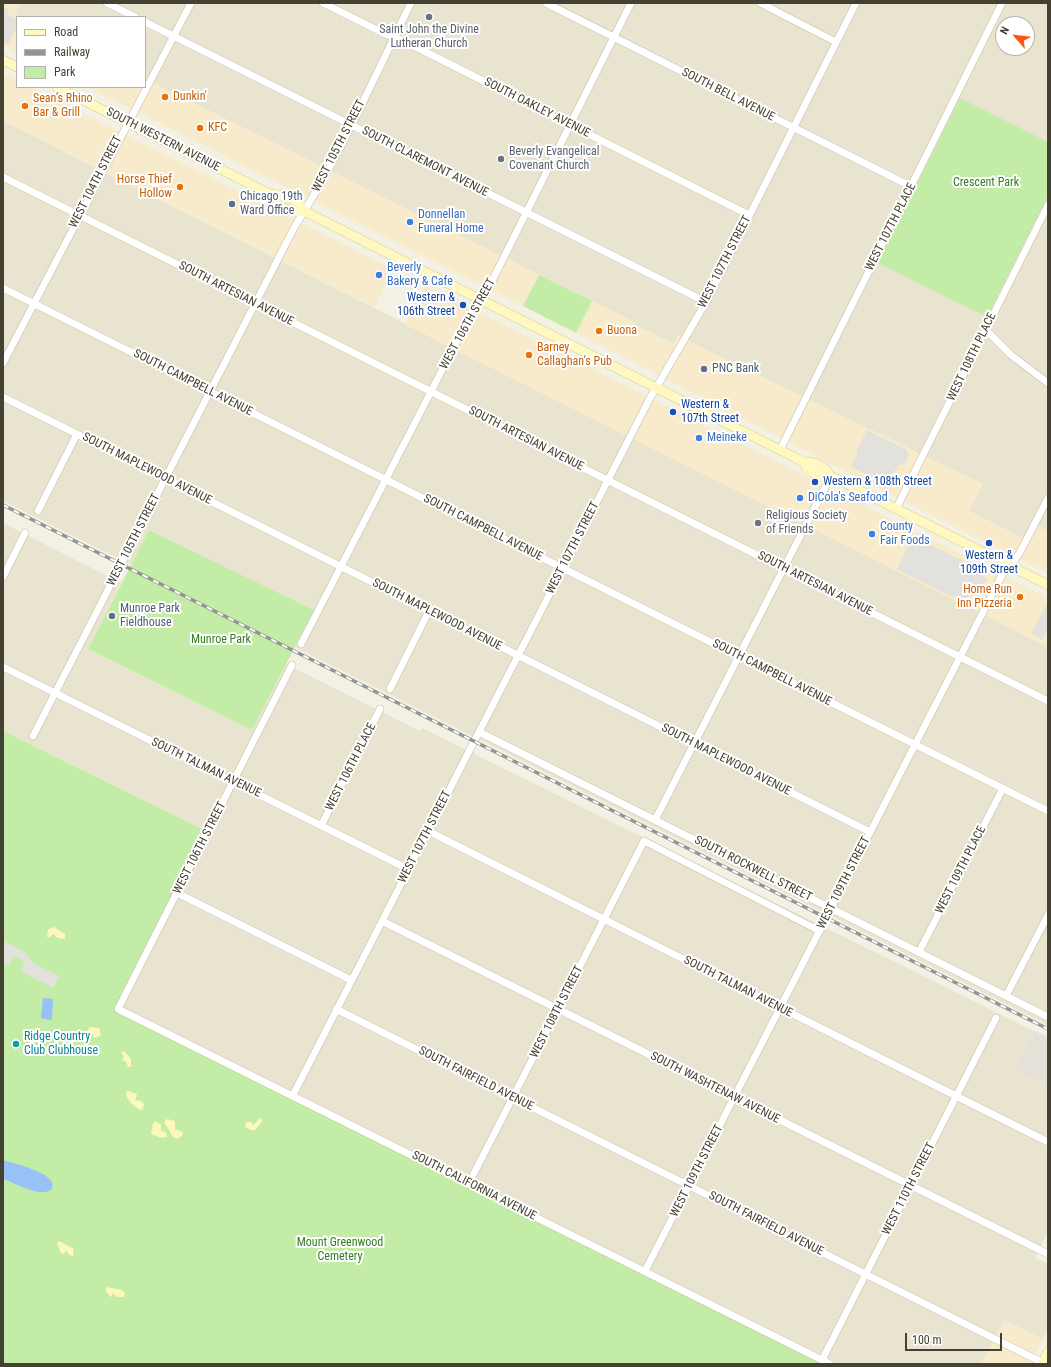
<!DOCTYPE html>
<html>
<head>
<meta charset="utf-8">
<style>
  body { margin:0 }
  #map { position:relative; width:1051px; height:1367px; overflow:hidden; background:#f3f1e3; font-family:"Roboto Condensed",sans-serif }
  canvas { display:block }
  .frame { position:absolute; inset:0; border:4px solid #454132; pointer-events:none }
  .legend { position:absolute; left:16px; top:16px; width:130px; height:72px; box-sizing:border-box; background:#fff; border:1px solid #b5b3ad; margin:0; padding:5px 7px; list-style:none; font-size:12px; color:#454132 }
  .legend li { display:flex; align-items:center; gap:8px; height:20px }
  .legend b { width:20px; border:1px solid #b5b3ad }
  .north { position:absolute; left:995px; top:16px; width:40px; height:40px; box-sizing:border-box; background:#fff; border:1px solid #b5b3ad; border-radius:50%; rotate:298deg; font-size:11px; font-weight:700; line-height:16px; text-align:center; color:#454132 }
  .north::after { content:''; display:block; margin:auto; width:14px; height:18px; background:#ff550e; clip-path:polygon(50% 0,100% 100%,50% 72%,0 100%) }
  .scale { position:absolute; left:905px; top:1333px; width:97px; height:18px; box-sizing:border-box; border:2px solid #454132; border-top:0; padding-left:5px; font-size:12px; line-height:14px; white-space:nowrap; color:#454132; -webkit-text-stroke:3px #fff; paint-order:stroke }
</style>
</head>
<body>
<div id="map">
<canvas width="1051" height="1367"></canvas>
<div class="frame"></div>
<ul class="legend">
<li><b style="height:5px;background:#fff9c1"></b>Road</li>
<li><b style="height:5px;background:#949494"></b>Railway</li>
<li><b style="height:11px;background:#c3eca7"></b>Park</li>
</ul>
<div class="north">N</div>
<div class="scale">100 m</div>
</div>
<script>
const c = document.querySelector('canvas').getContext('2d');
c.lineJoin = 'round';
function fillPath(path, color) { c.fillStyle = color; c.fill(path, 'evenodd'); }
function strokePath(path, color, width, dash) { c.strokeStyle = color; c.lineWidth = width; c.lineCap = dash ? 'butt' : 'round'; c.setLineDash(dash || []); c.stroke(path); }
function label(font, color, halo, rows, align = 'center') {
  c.font = font + ' "Roboto Condensed",sans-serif'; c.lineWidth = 4; c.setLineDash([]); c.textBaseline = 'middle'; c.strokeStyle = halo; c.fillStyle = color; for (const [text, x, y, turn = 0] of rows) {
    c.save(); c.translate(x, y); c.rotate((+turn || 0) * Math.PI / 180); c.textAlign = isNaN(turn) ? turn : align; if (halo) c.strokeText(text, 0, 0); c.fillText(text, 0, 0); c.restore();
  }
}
fillPath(new Path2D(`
  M 21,3 L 1048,3 L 1048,531 L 1035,525 L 1027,540 L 969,511 L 982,484 L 678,336 L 674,344 L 635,325 L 636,323 L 145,79 L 145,17 L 20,17 L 15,14 ZM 1003,24 L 1027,24 L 1027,48 L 1003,48 Z
  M 3,121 L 1048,647 L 1048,1025 L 295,647 L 314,610 L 149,530 L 131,565 L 3,501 Z
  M 3,523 L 121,583 L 88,649 L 252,730 L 286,664 L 420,731 L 422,728 L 1034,1031 L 1015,1069 L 1048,1086 L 1048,1232 L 1035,1258 L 1048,1264 L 1048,1329 L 1043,1339 L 1004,1320 L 981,1364 L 824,1364 L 115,1010 L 206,831 L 3,731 Z`), '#e8e4d0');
fillPath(new Path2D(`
  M 3,3 L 20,3 L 15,14 L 20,17 L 17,17 L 17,52 L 3,45 Z
  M 3,73 L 17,80 L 17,87 L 31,87 L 393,269 L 374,307 L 3,121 Z
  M 145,79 L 539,275 L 523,306 L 87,87 L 145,87 Z
  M 425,285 L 1048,598 L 1048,647 L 404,324 Z
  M 592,301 L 636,323 L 635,325 L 673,344 L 678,336 L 983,484 L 969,511 L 1027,540 L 1035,525 L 1048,531 L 1048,573 L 901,500 L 576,333 Z
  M 1004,1320 L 1043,1339 L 1030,1364 L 981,1364 Z`), '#f8ebcb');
fillPath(new Path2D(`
  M 1034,1031 L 1048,1037 L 1048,1086 L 1015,1069 Z`), '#e5e1d8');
fillPath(new Path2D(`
  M 960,98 L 1048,142 L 1048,196 L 987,317 L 878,263 Z
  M 539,275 L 592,301 L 576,333 L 523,306 Z
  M 149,530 L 314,610 L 252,730 L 88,649 Z
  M 3,731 L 206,831 L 115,1009 L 824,1364 L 3,1364 Z`), '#c3eca7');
fillPath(new Path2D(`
  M 54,927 L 65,934 L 65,939 L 58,938 L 53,934 L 50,937 L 47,937 L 48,929 Z
  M 90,1027 L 99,1028 L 101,1035 L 95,1038 L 93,1037 L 93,1034 L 88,1033 L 87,1031 Z
  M 124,1051 L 131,1059 L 131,1067 L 128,1067 L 126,1062 L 122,1060 L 124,1056 L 121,1053 Z
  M 128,1091 L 137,1094 L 135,1100 L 141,1101 L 144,1104 L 143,1109 L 140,1110 C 134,1106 125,1099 126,1092 Z
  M 260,1118 L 263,1120 L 255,1130 L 251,1130 L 245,1127 L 246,1122 L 251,1122 L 253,1125 Z
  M 167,1119 L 175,1121 L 175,1129 L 182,1132 L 183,1135 L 177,1139 L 173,1137 L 164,1122 Z
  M 156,1121 L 161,1125 L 161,1131 L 166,1132 L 167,1137 L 161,1138 L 151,1134 L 153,1123 Z
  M 59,1241 L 74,1249 L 73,1256 L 69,1255 L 66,1250 L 64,1254 L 61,1253 L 57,1243 Z
  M 107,1287 L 122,1290 L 125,1293 L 124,1297 L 117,1297 L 113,1293 L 112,1296 L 110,1297 L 105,1290 Z`), '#fcf8ba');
fillPath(new Path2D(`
  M 3,7 L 9,10 L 7,14 L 17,20 L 17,27 L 8,44 L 3,42 Z
  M 867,430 L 906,449 L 909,455 L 905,464 L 897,466 L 898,469 L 894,471 L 890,478 L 893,485 L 891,486 L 851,467 L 858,453 L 856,452 Z
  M 913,536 L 983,571 L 981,576 L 987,579 L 982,589 L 974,585 L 965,603 L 897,569 Z
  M 1048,602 L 1048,629 L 1042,640 L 1031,634 Z
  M 3,940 L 26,953 L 33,963 L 59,976 L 53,988 L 20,971 L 25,962 L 14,956 L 9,966 L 3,963 Z`), '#e3e1dc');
fillPath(new Path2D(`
  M 43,998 L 53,999 L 52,1019 L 50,1020 L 41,1018 Z
  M 3,1160 C 16,1164 48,1171 53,1184 L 52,1189 C 40,1199 16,1183 3,1179 Z`), '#98c2f7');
const street = new Path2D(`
  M 107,3 L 135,17
  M 323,3 L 385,34 L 402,40 L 749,215
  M 546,3 L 912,187
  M 760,3 L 836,42
  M 145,22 L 706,302
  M 3,177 L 1048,701
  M 3,288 L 1048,811
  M 986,330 L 1011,355 L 1048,383
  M 3,363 L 191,3
  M 3,397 L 870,832
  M 780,450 L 1002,3
  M 896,509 L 1048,205
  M 38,511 L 77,434
  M 3,577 L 25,533
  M 301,644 L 472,312 L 489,287 L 631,3
  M 292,665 L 118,1009 L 830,1364
  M 3,667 L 408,869
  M 390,689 L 429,611
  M 479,732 L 1048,1017
  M 33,736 L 295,226 C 340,156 374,77 411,3
  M 655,820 L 831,476
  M 321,826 L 380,709
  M 428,831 L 1048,1142
  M 177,893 L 351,980
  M 382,921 L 1048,1254
  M 919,952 L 1003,788
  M 1006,996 L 1048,915
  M 336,1009 L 1045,1364
  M 293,1095 L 649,400 L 706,302 L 856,3
  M 469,1183 L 644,841 L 820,931
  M 645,1271 L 1001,577 L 1019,554 L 1048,498
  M 822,1360 L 996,1018`);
const secondary = new Path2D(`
  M 3,60 L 17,67
  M 57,87 L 270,194 C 284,195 297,198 304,211 L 798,459 L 805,463 C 815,460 825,468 831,476 L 1048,585
  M 270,194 C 279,208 287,213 304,211
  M 805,463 L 807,469 L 821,477 L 831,476
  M 1042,1364 L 1048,1352`);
strokePath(street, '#bfbaa5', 8);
strokePath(secondary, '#d7cf8e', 10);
strokePath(street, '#fff', 7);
strokePath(secondary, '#fff9c1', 9);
const rail = new Path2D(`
  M 3,505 L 1048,1029`);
strokePath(rail, '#949494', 3.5);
strokePath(rail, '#fff', 2, [6]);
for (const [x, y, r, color] of [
  [429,17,4,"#6b7280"],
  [165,97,4,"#e8710a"],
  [25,106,4,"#e8710a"],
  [200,128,4,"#e8710a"],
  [501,159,4,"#6b7280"],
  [180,187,4,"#e8710a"],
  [232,204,4,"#5c6f8a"],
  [410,222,4,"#3f7fe0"],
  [379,275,4,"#3f7fe0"],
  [463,305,4,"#1a4fb4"],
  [599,331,4,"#e8710a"],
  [529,355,4,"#e8710a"],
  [704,369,4,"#5c6f8a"],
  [673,412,4,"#1a4fb4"],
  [699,438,4,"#3f7fe0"],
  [815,482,4,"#1a4fb4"],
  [800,498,4,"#3f7fe0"],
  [758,523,4,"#6b7280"],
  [872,534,4,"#3f7fe0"],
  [989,543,4,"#1a4fb4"],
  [1020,597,4,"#e8710a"],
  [112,616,4,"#5c6f8a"],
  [16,1044,4,"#0f9aa8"]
]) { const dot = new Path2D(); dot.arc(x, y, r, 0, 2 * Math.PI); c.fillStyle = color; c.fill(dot); strokePath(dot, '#fff', 1.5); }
label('12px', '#5b616d', '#fff', [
  ["Saint John the Divine",429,30,"center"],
  ["Lutheran Church",429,44,"center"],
  ["Beverly Evangelical",509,152],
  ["Covenant Church",509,166],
  ["Religious Society",766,516],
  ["of Friends",766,530]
], 'left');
label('12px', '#454132', '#fff', [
  ["SOUTH BELL AVENUE",728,95,27],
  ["SOUTH OAKLEY AVENUE",537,108,27],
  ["SOUTH WESTERN AVENUE",163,140,27],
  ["WEST 105TH STREET",339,146,-63],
  ["SOUTH CLAREMONT AVENUE",425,162,27],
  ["WEST 104TH STREET",96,182,-63],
  ["WEST 107TH PLACE",891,227,-63],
  ["WEST 107TH STREET",725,262,-63],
  ["SOUTH ARTESIAN AVENUE",236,294,27],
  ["WEST 106TH STREET",468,324,-61],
  ["WEST 108TH PLACE",972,357,-64],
  ["SOUTH CAMPBELL AVENUE",193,383,27],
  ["SOUTH ARTESIAN AVENUE",526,439,27],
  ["SOUTH MAPLEWOOD AVENUE",147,469,27],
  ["SOUTH CAMPBELL AVENUE",483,528,27],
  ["WEST 105TH STREET",134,540,-63],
  ["WEST 107TH STREET",573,548,-63],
  ["SOUTH ARTESIAN AVENUE",815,584,27],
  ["SOUTH MAPLEWOOD AVENUE",437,615,27],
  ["SOUTH CAMPBELL AVENUE",772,673,27],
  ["SOUTH MAPLEWOOD AVENUE",726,760,27],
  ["WEST 106TH PLACE",351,767,-63],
  ["SOUTH TALMAN AVENUE",206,768,26],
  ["WEST 107TH STREET",425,837,-63],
  ["WEST 106TH STREET",200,848,-63],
  ["SOUTH ROCKWELL STREET",753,869,27],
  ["WEST 109TH PLACE",961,870,-63],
  ["WEST 109TH STREET",844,883,-63],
  ["SOUTH TALMAN AVENUE",738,987,27],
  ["WEST 108TH STREET",557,1012,-63],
  ["SOUTH FAIRFIELD AVENUE",476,1079,27],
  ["SOUTH WASHTENAW AVENUE",715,1088,27],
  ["WEST 109TH STREET",697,1171,-63],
  ["SOUTH CALIFORNIA AVENUE",474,1186,27],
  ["WEST 110TH STREET",909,1189,-63],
  ["SOUTH FAIRFIELD AVENUE",766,1224,27]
]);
label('12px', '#c56008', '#fff', [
  ["Dunkin'",173,97],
  ["Sean’s Rhino",33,99],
  ["Bar & Grill",33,113],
  ["KFC",208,128],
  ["Horse Thief",172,180,"right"],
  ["Hollow",172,194,"right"],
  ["Buona",607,331],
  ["Barney",537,348],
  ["Callaghan’s Pub",537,362],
  ["Home Run",1012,590,"right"],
  ["Inn Pizzeria",1012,604,"right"]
], 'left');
label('12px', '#367c21', '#fff', [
  ["Crescent Park",986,183],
  ["Munroe Park",221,640],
  ["Mount Greenwood",340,1243],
  ["Cemetery",340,1257]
]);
label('12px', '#4e5e75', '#fff', [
  ["Chicago 19th",240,197],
  ["Ward Office",240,211],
  ["PNC Bank",712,369],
  ["Munroe Park",120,609],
  ["Fieldhouse",120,623]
], 'left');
label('12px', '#366cbe', '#fff', [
  ["Donnellan",418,215],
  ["Funeral Home",418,229],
  ["Beverly",387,268],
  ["Bakery & Cafe",387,282],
  ["Meineke",707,438],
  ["DiCola's Seafood",808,498],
  ["County",880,527],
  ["Fair Foods",880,541]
], 'left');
label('12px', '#164399', '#fff', [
  ["Western &",455,298,"right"],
  ["106th Street",455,312,"right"],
  ["Western &",681,405],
  ["107th Street",681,419],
  ["Western & 108th Street",823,482],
  ["Western &",989,556,"center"],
  ["109th Street",989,570,"center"]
], 'left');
label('12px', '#0d838f', '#fff', [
  ["Ridge Country",24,1037],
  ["Club Clubhouse",24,1051]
], 'left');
</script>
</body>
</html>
